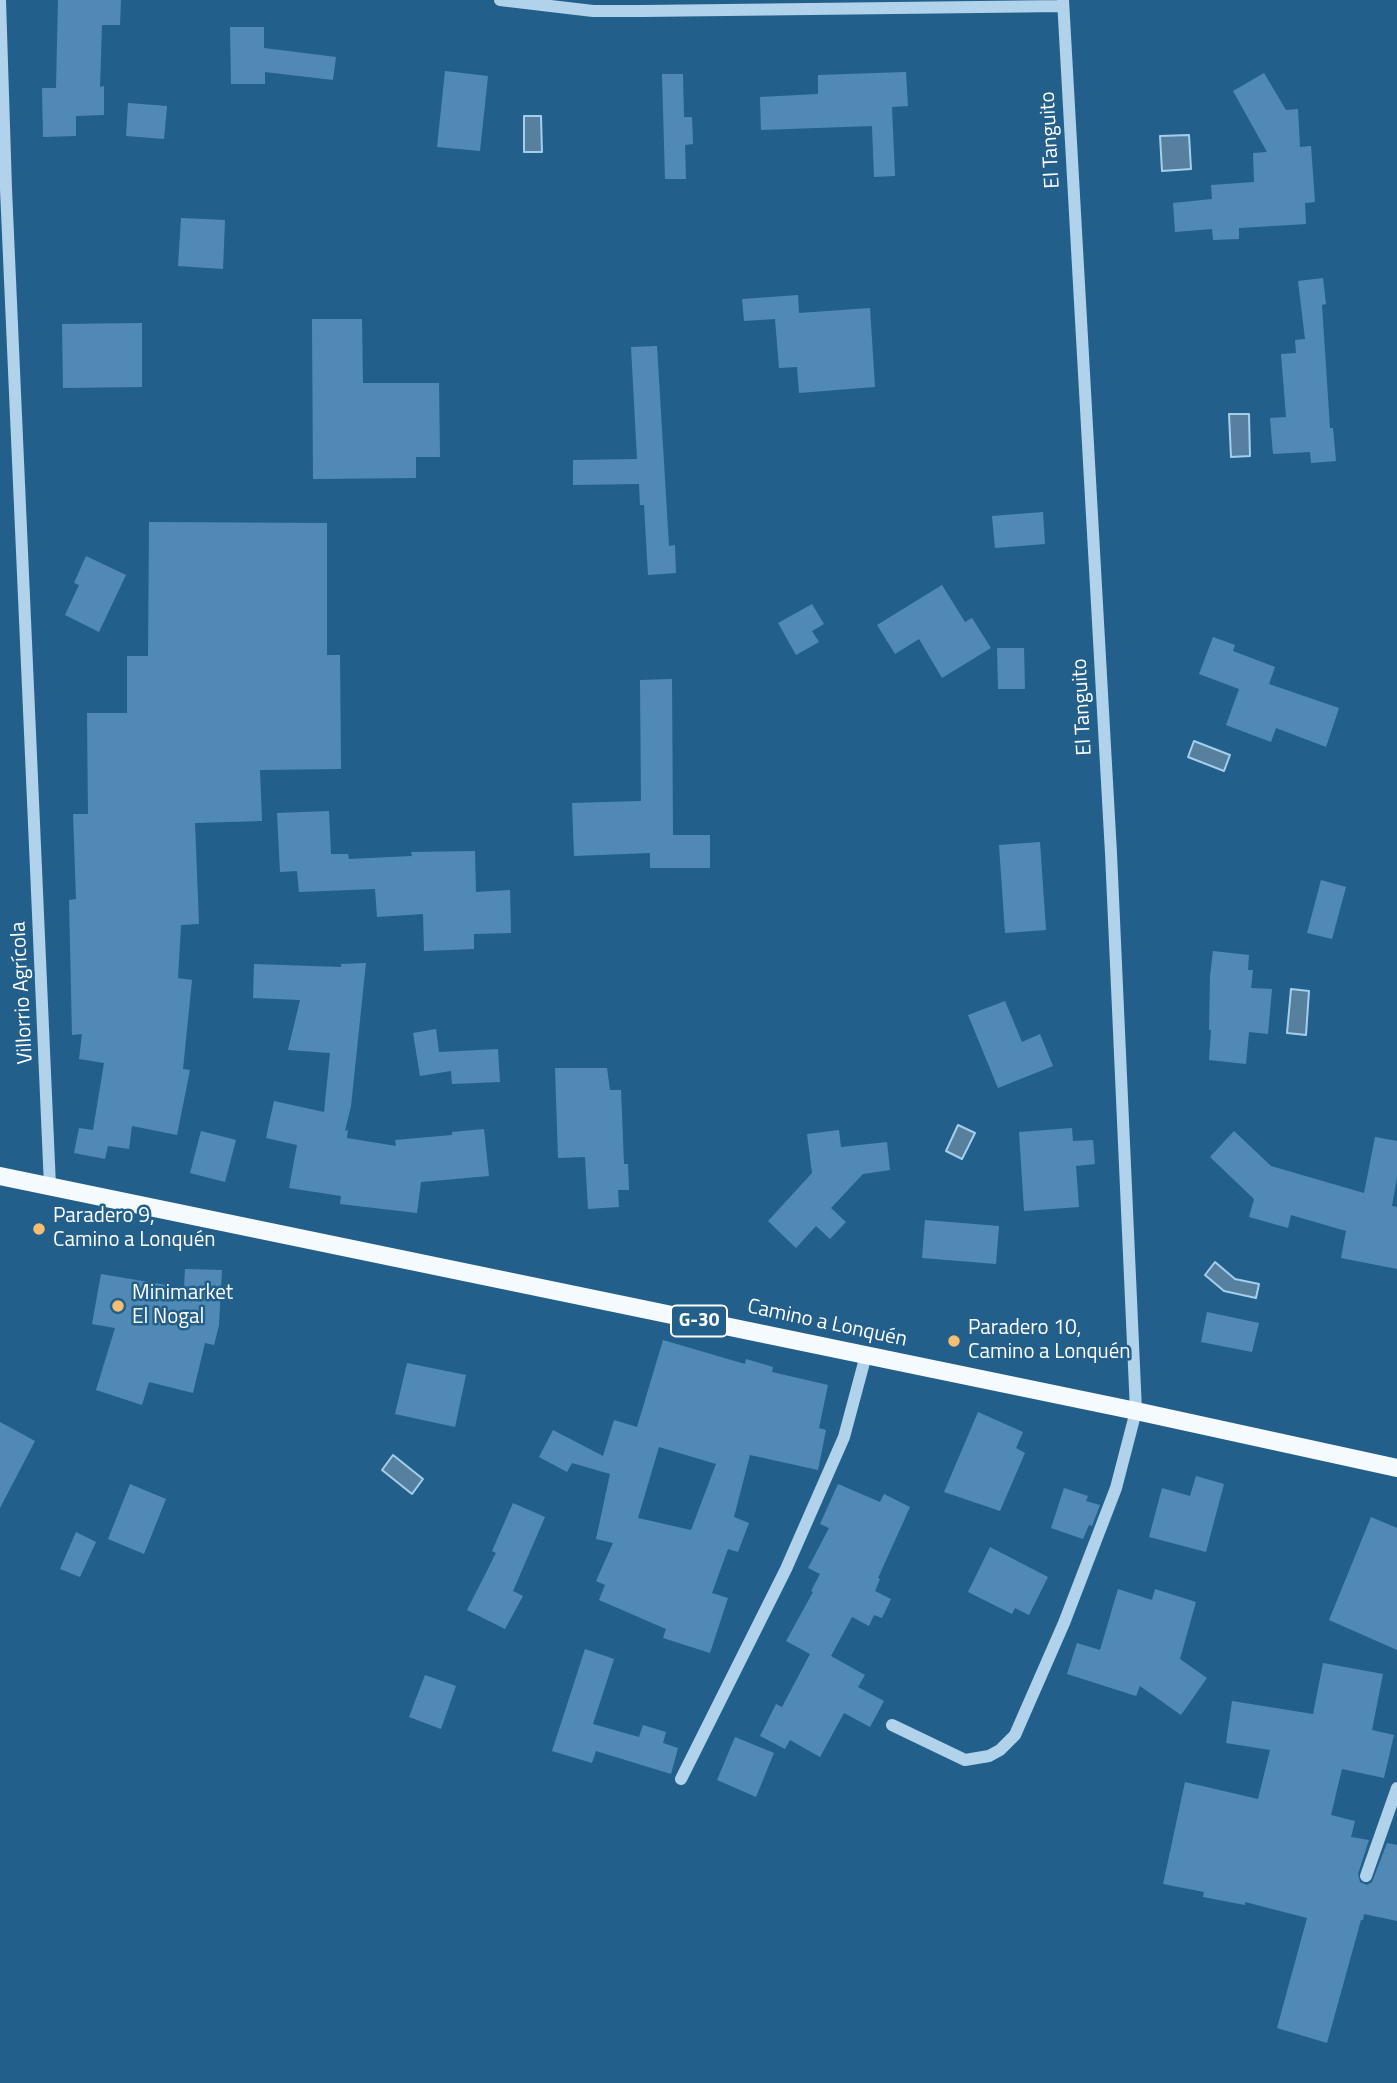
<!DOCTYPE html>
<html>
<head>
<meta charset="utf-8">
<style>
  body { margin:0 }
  canvas { display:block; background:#235f8b }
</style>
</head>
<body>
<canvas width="1397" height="2083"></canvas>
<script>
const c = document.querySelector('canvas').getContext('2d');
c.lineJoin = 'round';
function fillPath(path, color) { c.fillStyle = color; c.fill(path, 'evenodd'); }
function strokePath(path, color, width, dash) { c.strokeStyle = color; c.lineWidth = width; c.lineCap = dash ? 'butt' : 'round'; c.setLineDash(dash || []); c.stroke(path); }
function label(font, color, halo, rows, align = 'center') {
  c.font = font + ' "Titillium Web",sans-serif'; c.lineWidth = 5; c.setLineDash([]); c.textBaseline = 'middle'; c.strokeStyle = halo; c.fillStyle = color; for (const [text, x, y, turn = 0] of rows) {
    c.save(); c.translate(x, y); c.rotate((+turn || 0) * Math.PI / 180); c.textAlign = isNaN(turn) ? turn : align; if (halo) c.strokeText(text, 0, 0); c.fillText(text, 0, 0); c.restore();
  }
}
const water = new Path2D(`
  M 524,116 L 541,116 L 542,152 L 524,152 Z
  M 1189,135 L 1191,169 L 1162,171 L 1160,136 Z
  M 1249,414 L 1250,456 L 1231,457 L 1229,414 Z
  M 1194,741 L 1230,755 L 1224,771 L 1188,757 Z
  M 1291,989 L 1309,991 L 1306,1035 L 1287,1033 Z
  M 958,1125 L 975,1133 L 962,1159 L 946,1151 Z
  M 1215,1262 L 1235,1279 L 1259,1284 L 1256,1298 L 1224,1291 L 1205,1275 Z
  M 393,1455 L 423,1479 L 412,1494 L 382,1470 Z`);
fillPath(water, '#56809e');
strokePath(water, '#a4cfec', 2);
fillPath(new Path2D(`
  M 58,0 L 121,0 L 120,25 L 102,25 L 100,87 L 104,86 L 104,115 L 76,116 L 76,136 L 43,137 L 42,88 L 56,88 Z
  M 230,27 L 264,27 L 264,48 L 336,57 L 333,80 L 265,72 L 265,84 L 231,84 Z
  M 445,71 L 488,76 L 480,151 L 437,147 Z
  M 906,72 L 908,106 L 892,107 L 895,176 L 874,177 L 872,126 L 761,130 L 760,97 L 818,94 L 818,75 Z
  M 1264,73 L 1286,110 L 1298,109 L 1300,147 L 1311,146 L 1315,202 L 1305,203 L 1306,224 L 1239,228 L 1239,239 L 1213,240 L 1212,229 L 1175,232 L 1173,203 L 1212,199 L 1211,185 L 1254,182 L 1253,153 L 1267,152 L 1233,91 Z
  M 662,74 L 683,74 L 684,117 L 692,117 L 693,144 L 685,145 L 686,179 L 665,179 Z
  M 128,103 L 167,106 L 164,139 L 126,136 Z
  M 181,218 L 225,220 L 223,269 L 178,266 Z
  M 1323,278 L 1326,304 L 1322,305 L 1330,428 L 1333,428 L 1336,461 L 1311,463 L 1310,452 L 1273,454 L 1270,418 L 1286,417 L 1281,354 L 1296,353 L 1295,340 L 1305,339 L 1298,281 Z
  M 798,295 L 799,313 L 870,308 L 875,387 L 799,393 L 797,367 L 779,368 L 775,319 L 744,321 L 742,299 Z
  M 312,319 L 362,319 L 363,383 L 439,383 L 440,457 L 416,457 L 416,478 L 313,479 Z
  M 142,323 L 142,387 L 63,388 L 62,324 Z
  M 657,346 L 669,546 L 675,545 L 676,573 L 648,575 L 644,505 L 640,505 L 639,484 L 573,485 L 573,460 L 637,459 L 631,347 Z
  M 1043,512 L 1045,544 L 995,548 L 992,516 Z
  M 149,522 L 327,523 L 327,655 L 340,655 L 341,769 L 260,770 L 262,821 L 195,823 L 199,924 L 181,925 L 178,978 L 192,980 L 183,1069 L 190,1070 L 177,1135 L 132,1126 L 129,1149 L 108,1146 L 105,1159 L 74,1153 L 79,1128 L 93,1130 L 104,1063 L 79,1059 L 82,1034 L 72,1035 L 69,900 L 76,899 L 73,814 L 88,814 L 87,713 L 127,713 L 127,656 L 148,656 Z
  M 86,556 L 126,575 L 99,632 L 65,615 L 79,585 L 74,583 Z
  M 942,585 L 965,622 L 972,618 L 991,648 L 942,678 L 919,639 L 895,654 L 877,625 Z
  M 812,604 L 824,624 L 812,631 L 819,642 L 796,655 L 778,623 Z
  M 1213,637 L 1235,645 L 1233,651 L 1275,667 L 1269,684 L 1339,708 L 1326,747 L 1276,728 L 1271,742 L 1226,725 L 1239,689 L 1199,674 Z
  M 997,648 L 1024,648 L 1025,689 L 998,689 Z
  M 672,679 L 673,835 L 710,835 L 710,868 L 650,868 L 650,853 L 574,856 L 572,803 L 641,801 L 640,680 Z
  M 329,811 L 331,854 L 348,854 L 349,859 L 412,856 L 411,852 L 475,851 L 476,892 L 510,890 L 511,933 L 474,934 L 474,949 L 424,951 L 423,914 L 377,917 L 375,889 L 299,892 L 297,871 L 280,872 L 277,813 Z
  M 1040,842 L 1046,930 L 1005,933 L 999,845 Z
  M 1321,880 L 1346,887 L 1332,939 L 1307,933 Z
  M 1213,951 L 1249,955 L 1248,970 L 1253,970 L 1251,988 L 1272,989 L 1268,1034 L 1249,1032 L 1246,1064 L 1209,1060 L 1211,1030 L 1209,1030 L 1210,976 Z
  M 366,963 L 351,1106 L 345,1131 L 348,1130 L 347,1138 L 396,1146 L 395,1140 L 452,1135 L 452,1132 L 484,1129 L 489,1176 L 421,1182 L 417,1213 L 340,1204 L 341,1196 L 289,1188 L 297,1145 L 266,1138 L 274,1101 L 324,1112 L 330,1053 L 288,1050 L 300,1000 L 253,998 L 254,964 L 341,967 L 341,964 Z
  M 1005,1001 L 1022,1042 L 1040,1034 L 1053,1066 L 998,1088 L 968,1015 Z
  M 436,1029 L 439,1052 L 498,1049 L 500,1082 L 452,1084 L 451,1071 L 420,1076 L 413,1033 Z
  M 555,1068 L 607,1068 L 610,1090 L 621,1090 L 624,1164 L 628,1164 L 629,1190 L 618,1190 L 619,1207 L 588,1209 L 585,1157 L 558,1158 Z
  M 1072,1128 L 1073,1141 L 1093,1140 L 1095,1164 L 1076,1166 L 1079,1207 L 1024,1211 L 1019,1132 Z
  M 839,1130 L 841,1147 L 887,1142 L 890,1170 L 863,1174 L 831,1208 L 846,1222 L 830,1239 L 816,1226 L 796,1248 L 768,1221 L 812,1173 L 807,1134 Z
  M 201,1131 L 236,1140 L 225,1182 L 190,1173 Z
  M 1234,1131 L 1271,1166 L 1364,1193 L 1375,1137 L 1397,1141 L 1397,1177 L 1392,1206 L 1397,1207 L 1397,1269 L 1341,1258 L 1346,1231 L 1291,1215 L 1288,1228 L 1249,1217 L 1254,1199 L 1210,1157 Z
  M 925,1220 L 999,1226 L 996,1264 L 922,1258 Z
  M 185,1269 L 222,1270 L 219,1325 L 214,1345 L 205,1343 L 193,1393 L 149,1382 L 142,1405 L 96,1390 L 115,1328 L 92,1324 L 101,1274 L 184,1288 Z
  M 1207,1312 L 1259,1323 L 1252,1352 L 1201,1342 Z
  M 663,1340 L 745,1364 L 746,1359 L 773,1367 L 772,1372 L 828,1385 L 819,1428 L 826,1430 L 818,1470 L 750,1455 L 734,1517 L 749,1523 L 738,1552 L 728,1549 L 712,1593 L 728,1598 L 710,1653 L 663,1638 L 666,1629 L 599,1600 L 605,1585 L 596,1581 L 613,1543 L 596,1539 L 610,1474 L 572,1463 L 567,1472 L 539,1457 L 553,1430 L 603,1456 L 614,1420 L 637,1427 ZM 659,1447 L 716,1464 L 691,1530 L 638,1518 Z
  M 407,1363 L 466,1375 L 455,1427 L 395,1414 Z
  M 978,1412 L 1023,1432 L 1016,1448 L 1025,1453 L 1000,1511 L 944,1492 Z
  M 0,1422 L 35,1441 L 0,1508 Z
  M 1196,1476 L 1224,1484 L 1206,1552 L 1149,1537 L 1162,1488 L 1190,1496 Z
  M 130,1484 L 166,1499 L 144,1554 L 108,1539 Z
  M 838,1484 L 880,1502 L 884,1494 L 910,1507 L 878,1578 L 880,1579 L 875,1591 L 891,1599 L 882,1618 L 874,1615 L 869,1626 L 852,1617 L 831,1656 L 865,1675 L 858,1687 L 884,1701 L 870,1727 L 844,1713 L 820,1757 L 790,1740 L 785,1749 L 760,1736 L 776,1704 L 782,1707 L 810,1654 L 786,1641 L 813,1592 L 811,1591 L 820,1574 L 808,1568 L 829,1528 L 820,1524 Z
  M 1064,1488 L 1088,1496 L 1086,1501 L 1100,1505 L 1092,1526 L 1089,1525 L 1083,1539 L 1051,1528 Z
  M 513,1503 L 545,1517 L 513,1591 L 523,1596 L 505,1629 L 467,1610 L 496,1553 L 492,1551 Z
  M 1371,1517 L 1397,1528 L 1397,1650 L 1329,1620 Z
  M 76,1532 L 96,1542 L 80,1577 L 60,1569 Z
  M 990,1547 L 1048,1577 L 1029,1615 L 1015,1608 L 1012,1614 L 968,1592 Z
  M 1118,1589 L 1152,1600 L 1155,1589 L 1196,1602 L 1180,1659 L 1207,1678 L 1181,1715 L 1140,1686 L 1136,1696 L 1067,1674 L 1077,1643 L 1100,1650 Z
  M 585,1649 L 614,1659 L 593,1724 L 639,1737 L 643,1725 L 666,1732 L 663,1743 L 678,1748 L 671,1774 L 596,1751 L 592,1763 L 552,1751 Z
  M 1323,1663 L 1383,1674 L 1372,1730 L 1394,1735 L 1384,1778 L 1342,1769 L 1331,1815 L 1355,1821 L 1351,1837 L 1369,1840 L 1358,1874 L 1360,1882 L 1367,1885 L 1372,1882 L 1387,1843 L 1397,1845 L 1397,1921 L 1364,1914 L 1363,1920 L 1361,1920 L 1327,2043 L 1277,2028 L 1307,1918 L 1245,1902 L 1245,1905 L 1203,1897 L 1204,1892 L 1163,1884 L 1185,1782 L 1258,1799 L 1270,1750 L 1226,1743 L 1232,1701 L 1313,1714 Z
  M 425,1675 L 456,1686 L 441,1729 L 409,1717 Z
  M 735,1737 L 774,1753 L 756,1797 L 717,1780 Z`), '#508ab4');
strokePath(new Path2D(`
  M 0,0 L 6,189 L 50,1186
  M 500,0 L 593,11 L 642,11 L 1063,6
  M 892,1725 L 965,1760 L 989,1756 L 1000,1750 L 1015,1735 L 1064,1623 L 1116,1488 L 1136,1411 L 1111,853 L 1063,0
  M 681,1779 L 786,1569 L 844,1437 L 866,1355
  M 1366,1876 L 1397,1788`), '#b0d3eb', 12);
strokePath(new Path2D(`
  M 0,1176 L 1136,1411 L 1397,1468`), '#f5fafe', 18);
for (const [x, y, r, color] of [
  [39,1229,7,"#f6be73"],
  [118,1306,7,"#f6be73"],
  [954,1341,7,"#f6be73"]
]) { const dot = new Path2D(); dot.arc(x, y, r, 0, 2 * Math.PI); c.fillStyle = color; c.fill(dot); strokePath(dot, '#235f8b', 2.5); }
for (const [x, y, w] of [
  [699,1321,56]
]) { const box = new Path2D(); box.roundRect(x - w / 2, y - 15.5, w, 31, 5); c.fillStyle = '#235f8b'; c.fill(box); strokePath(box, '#fff', 2); }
label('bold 19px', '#fff', null, [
  ["G-30",699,1321]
]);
label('21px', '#fff', '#235f8b', [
  ["El Tanguito",1051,140,-93],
  ["El Tanguito",1083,707,-93],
  ["Villorrio Agrícola",23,993,-93],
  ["Camino a Lonquén",827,1324,12]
]);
label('21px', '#fff', '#235f8b', [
  ["Paradero 9,",53,1217],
  ["Camino a Lonquén",53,1241],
  ["Minimarket",132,1294],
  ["El Nogal",132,1318],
  ["Paradero 10,",968,1329],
  ["Camino a Lonquén",968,1353]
], 'left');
</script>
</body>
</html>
